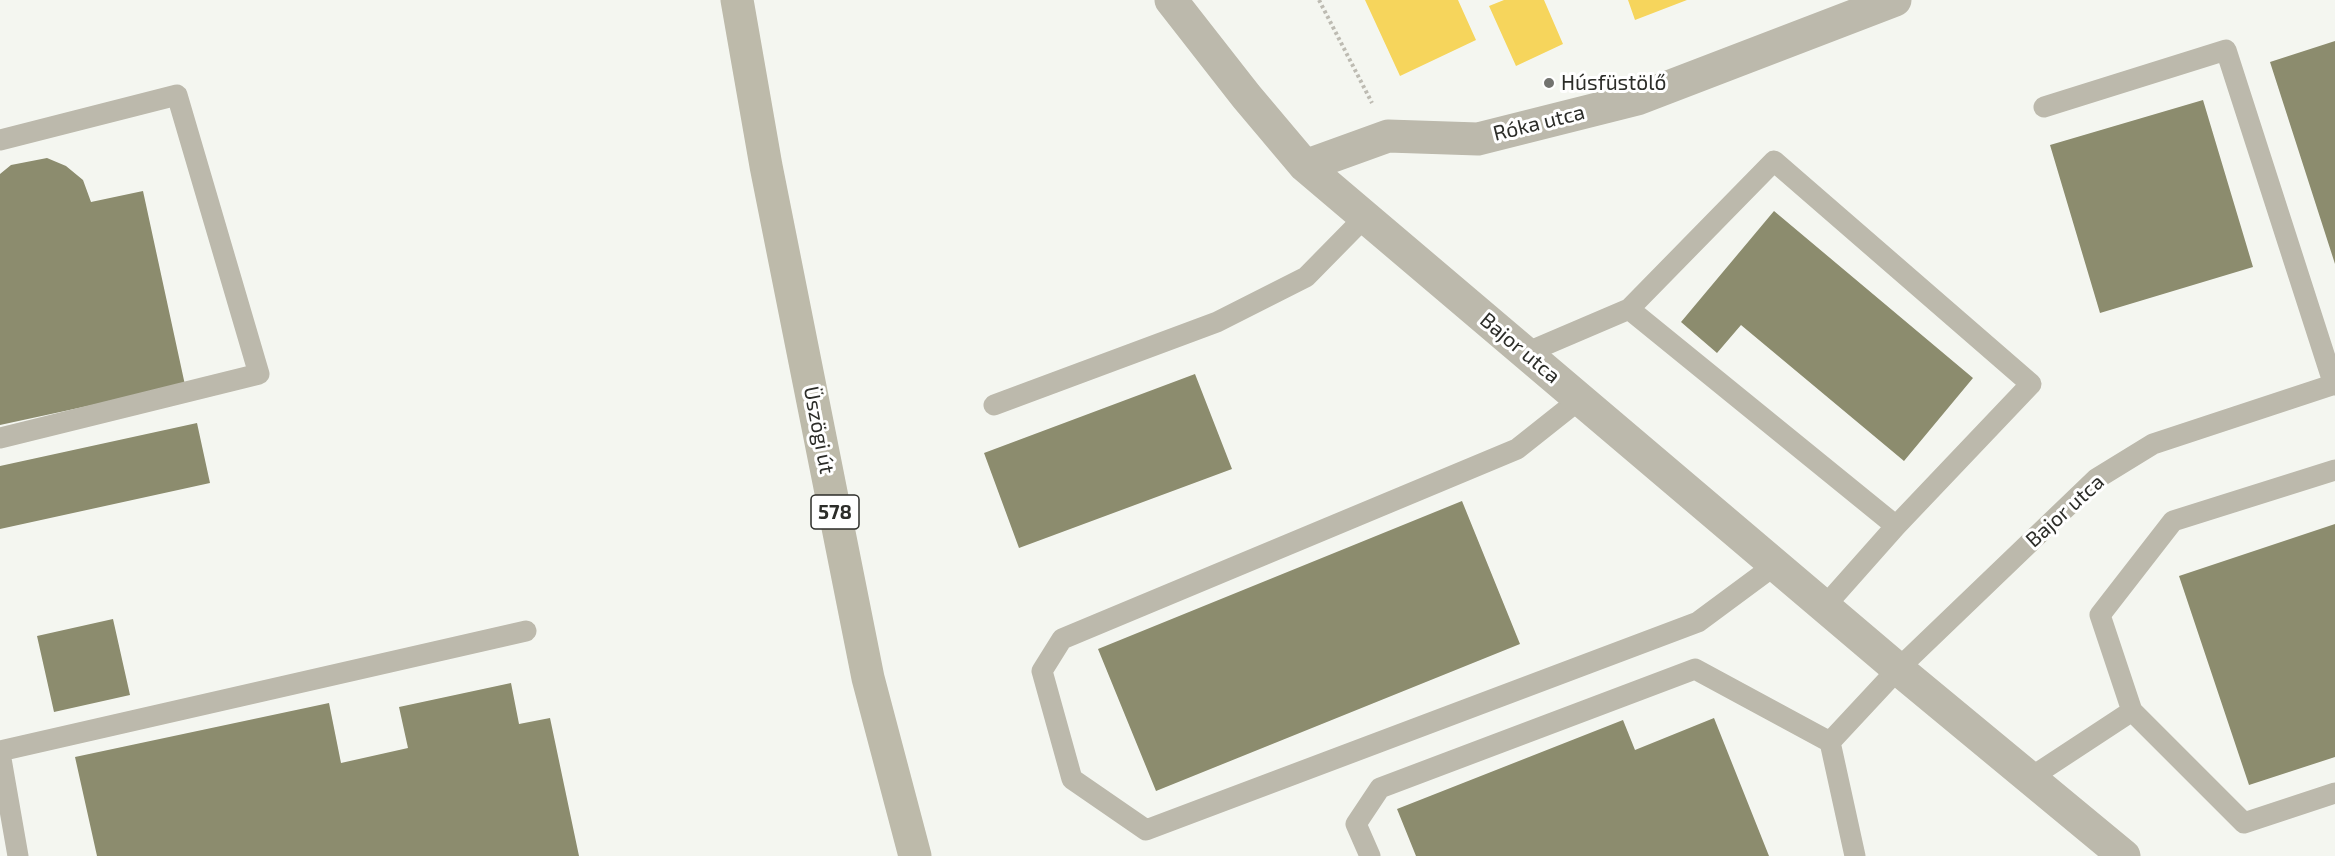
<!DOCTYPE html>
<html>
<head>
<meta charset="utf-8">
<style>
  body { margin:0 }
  canvas { display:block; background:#f4f6f0 }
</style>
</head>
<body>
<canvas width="2335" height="856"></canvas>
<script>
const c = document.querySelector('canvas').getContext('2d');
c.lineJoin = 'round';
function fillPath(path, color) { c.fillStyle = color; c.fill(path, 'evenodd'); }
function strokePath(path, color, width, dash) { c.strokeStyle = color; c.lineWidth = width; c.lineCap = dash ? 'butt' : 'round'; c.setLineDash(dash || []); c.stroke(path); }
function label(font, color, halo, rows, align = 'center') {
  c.font = font + ' "Exo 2",sans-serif'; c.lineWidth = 6; c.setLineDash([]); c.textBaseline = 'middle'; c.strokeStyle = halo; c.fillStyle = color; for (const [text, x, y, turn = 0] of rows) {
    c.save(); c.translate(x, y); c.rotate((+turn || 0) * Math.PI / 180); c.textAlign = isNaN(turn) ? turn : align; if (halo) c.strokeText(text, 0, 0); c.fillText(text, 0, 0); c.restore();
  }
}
fillPath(new Path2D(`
  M 1365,0 L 1458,0 L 1476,40 L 1400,76 Z
  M 1504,0 L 1544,0 L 1563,44 L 1516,66 L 1489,6 Z
  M 1628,0 L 1687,0 L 1635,20 Z`), '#f6d55c');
fillPath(new Path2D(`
  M 2335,41 L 2335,264 L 2270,62 Z
  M 2203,100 L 2253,267 L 2100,313 L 2050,145 Z
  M 47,158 L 66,166 L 83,180 L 91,202 L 143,191 L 185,385 L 0,425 L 0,174 L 11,165 Z
  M 1774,211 L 1973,378 L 1904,461 L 1741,325 L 1717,353 L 1681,322 Z
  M 1195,374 L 1232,469 L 1019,548 L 984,453 Z
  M 197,423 L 210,483 L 0,529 L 0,466 Z
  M 1462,501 L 1520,644 L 1156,791 L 1098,649 Z
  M 2335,524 L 2335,757 L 2249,785 L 2179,576 Z
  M 113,619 L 130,695 L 54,712 L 37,636 Z
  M 511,683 L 519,724 L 550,718 L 579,856 L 97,856 L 75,757 L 329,703 L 341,763 L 408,748 L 399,707 Z
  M 1714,718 L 1769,856 L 1416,856 L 1397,809 L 1623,720 L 1635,750 Z`), '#8c8c6e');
strokePath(new Path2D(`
  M 1319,0 L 1372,103`), '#bdbbb2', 4, [3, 3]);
strokePath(new Path2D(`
  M 2044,107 L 2226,50 L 2334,385
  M 0,140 L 177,95 L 259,374 L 0,438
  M 1629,309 L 1774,161 L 2031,384 L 1896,526
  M 1526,353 L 1629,309 L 1896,526 L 1825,606
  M 1580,399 L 1517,449 L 1062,639 L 1042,671 L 1072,779 L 1146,830 L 1698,622 L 1775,565
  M 994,405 L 1217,322 L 1306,277 L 1365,217
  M 2335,470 L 2173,521 L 2100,615 L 2132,711 L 2244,823 L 2335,793
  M 1830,742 L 1898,669 L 2096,479 L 2153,444 L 2335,384
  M 0,751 L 526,631
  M 0,753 L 18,856
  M 2030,778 L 2132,711
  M 1370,856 L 1356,824 L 1380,788 L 1695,669 L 1830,742 L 1855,856`), '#bcb9ac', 21);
strokePath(new Path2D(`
  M 1171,0 L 1246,96 L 1305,166 L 1898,669 L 2124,856
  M 1305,166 L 1388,136 L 1478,139 L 1637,99 L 1895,0`), '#bcb9ac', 33);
strokePath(new Path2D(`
  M 737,0 L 766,166 L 868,678 L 915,856`), '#bdbaaa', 33);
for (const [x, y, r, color] of [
  [1549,83,6,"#72736f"]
]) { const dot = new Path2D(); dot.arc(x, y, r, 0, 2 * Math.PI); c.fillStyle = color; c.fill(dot); strokePath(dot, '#fff', 2); }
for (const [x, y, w] of [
  [835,512,48]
]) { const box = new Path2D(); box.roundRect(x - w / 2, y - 17, w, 34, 4.5); c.fillStyle = '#fff'; c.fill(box); strokePath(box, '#2c2d29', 1.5); }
label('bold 20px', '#2c2d29', null, [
  ["578",835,512]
]);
label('21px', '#2c2d29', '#fff', [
  ["Húsfüstölő",1561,83]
], 'left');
label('21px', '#2c2d29', '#fff', [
  ["Róka utca",1539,123,-14],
  ["Bajor utca",1520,348,40],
  ["Üszögi út",819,430,79],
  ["Bajor utca",2065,511,-42]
]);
</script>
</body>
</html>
